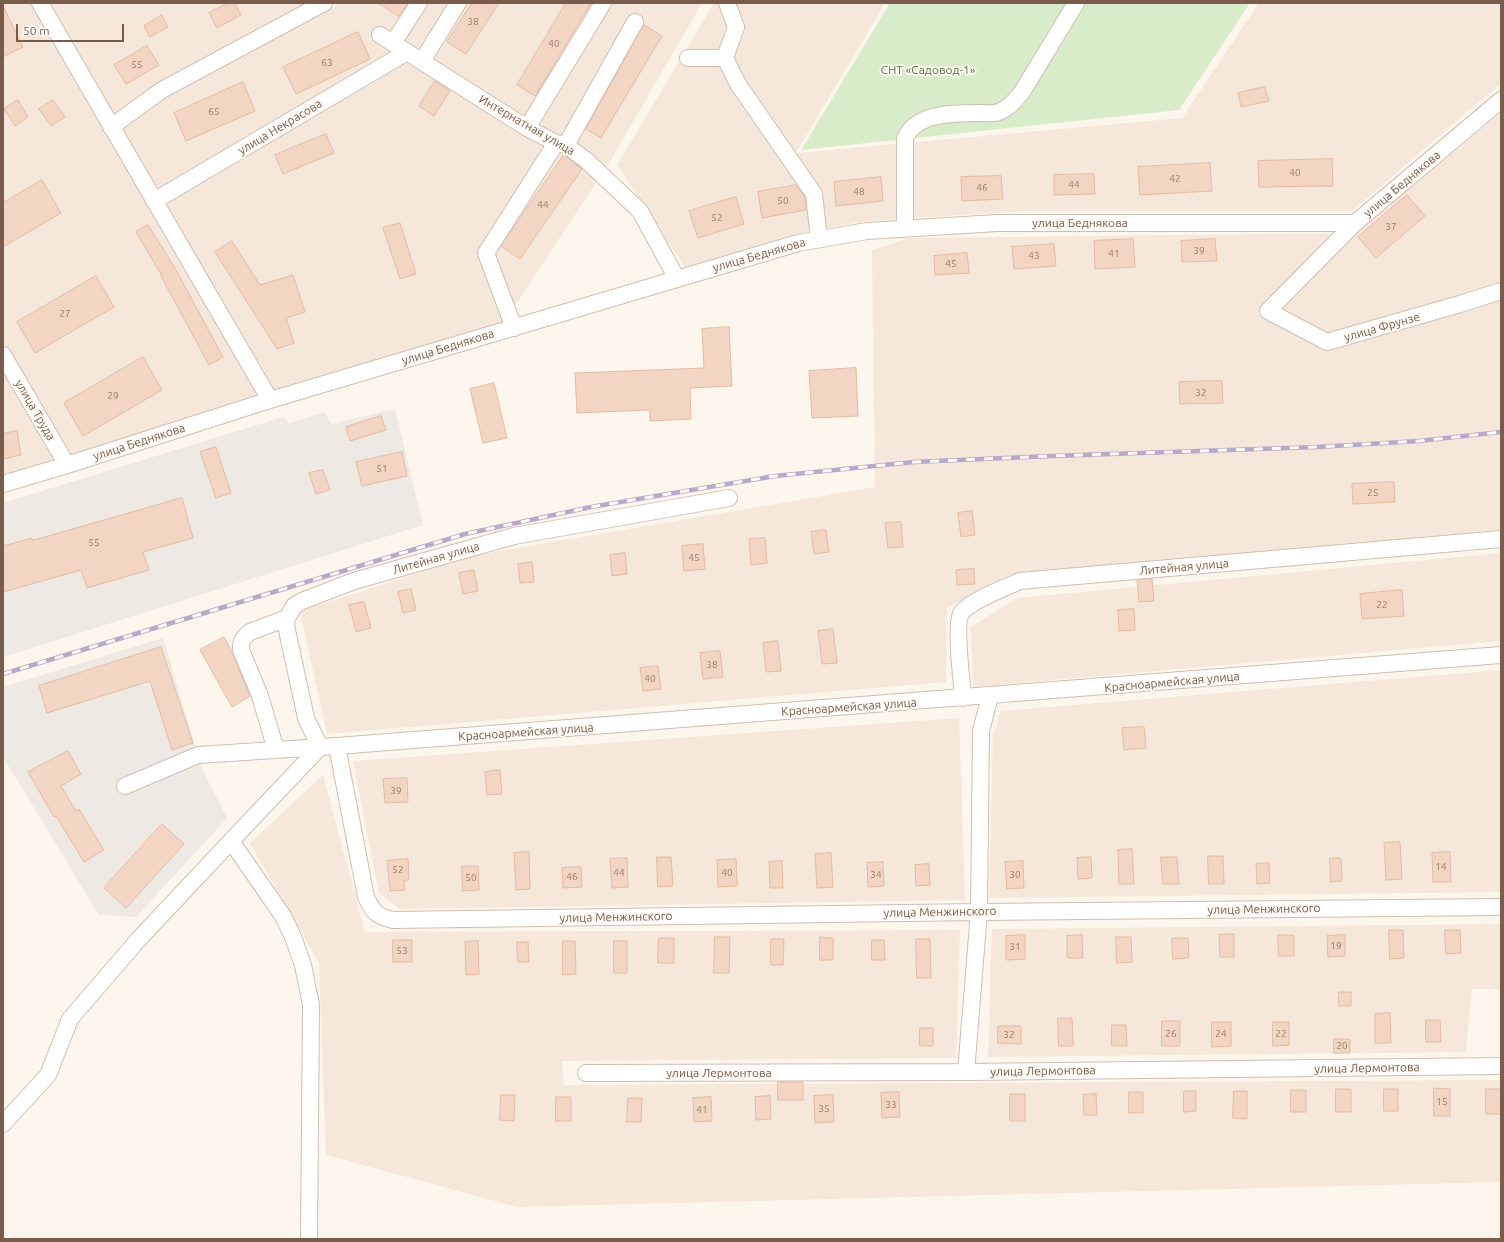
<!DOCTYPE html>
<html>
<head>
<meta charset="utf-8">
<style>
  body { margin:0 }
  #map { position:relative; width:1504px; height:1242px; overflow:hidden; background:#fdf6ec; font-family:Ubuntu,sans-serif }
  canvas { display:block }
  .frame { position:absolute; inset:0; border:4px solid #7a5c4d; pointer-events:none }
  .scale { position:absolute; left:16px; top:24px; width:108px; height:18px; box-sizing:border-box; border:2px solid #7a5c4d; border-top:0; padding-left:5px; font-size:12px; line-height:14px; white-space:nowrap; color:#7a5c4d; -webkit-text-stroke:3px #fffaf3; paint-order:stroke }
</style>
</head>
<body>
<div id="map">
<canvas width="1504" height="1242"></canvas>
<div class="frame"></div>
<div class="scale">50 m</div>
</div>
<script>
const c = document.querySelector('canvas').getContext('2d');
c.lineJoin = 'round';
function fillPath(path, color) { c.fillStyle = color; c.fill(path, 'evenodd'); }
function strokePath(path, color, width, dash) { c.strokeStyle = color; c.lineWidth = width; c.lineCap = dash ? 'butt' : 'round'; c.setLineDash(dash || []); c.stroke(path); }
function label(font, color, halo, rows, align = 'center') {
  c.font = font + ' Ubuntu,sans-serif'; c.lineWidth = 3.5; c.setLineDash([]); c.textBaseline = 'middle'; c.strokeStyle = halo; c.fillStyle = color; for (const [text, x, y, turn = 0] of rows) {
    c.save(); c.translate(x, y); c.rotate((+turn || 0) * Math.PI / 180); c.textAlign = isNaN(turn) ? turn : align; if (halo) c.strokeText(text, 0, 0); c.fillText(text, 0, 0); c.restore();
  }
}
fillPath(new Path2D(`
  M 3,3 L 35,3 L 261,395 L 69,456 L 3,342 Z
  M 45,3 L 308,3 L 111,119 Z
  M 339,3 L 702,3 L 608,165 L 504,322 L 271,392 L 118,128 L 166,95 Z
  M 714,3 L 885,3 L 796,153 L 1182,118 L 1259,3 L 1501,3 L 1501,83 L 1352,211 L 1024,211 L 866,221 L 795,234 L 685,268 L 617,165 Z
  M 1501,113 L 1501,530 L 1014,575 L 947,608 L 946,682 L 327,734 L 300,611 L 471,556 L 875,487 L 872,250 L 909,238 L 1356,233 Z
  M 3,365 L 59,461 L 3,478 Z
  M 1501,553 L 1501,641 L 973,687 L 971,627 L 1017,598 Z
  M 1501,670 L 1501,892 L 989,898 L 993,735 L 1001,711 Z
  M 959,718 L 965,900 L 399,909 L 379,893 L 353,761 Z
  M 323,775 L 365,932 L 960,930 L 956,1058 L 562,1061 L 564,1085 L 1501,1080 L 1501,1182 L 517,1207 L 326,1155 L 319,963 L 250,843 Z
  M 1501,924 L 1501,989 L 1472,989 L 1466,1052 L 988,1057 L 992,929 Z`), '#f5e8da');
fillPath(new Path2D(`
  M 395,409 L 423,525 L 3,657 L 3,503 L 283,417 L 289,423 L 325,412 L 331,424 Z
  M 163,638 L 202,769 L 227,818 L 136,917 L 99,915 L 3,757 L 3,687 Z`), '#efe9e4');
fillPath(new Path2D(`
  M 890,3 L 1250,3 L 1179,110 L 801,150 Z`), '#d8ecc9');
const building = new Path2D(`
  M 228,3 L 235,3 L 241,15 L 217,28 L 209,13 Z
  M 378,3 L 408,3 L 399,16 Z
  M 472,3 L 499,3 L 466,54 L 447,42 Z
  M 566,3 L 591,3 L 535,96 L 517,85 Z
  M 3,6 L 23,47 L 3,57 Z
  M 162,15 L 168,27 L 150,37 L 144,26 Z
  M 644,25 L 662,36 L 601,138 L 586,129 Z
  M 358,32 L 370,59 L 296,94 L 283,67 Z
  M 147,46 L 159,65 L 126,84 L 114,65 Z
  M 435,81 L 450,91 L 434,116 L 419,106 Z
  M 243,82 L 255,111 L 186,141 L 174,113 Z
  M 1265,87 L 1269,101 L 1241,107 L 1238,93 Z
  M 18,100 L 28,117 L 15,126 L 4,109 Z
  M 53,100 L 65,117 L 51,126 L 39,109 Z
  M 326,134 L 334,153 L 283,174 L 275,155 Z
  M 564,155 L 582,169 L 520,259 L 501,246 Z
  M 1332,159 L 1333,186 L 1259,187 L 1258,161 Z
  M 1210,163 L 1212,191 L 1140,195 L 1138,167 Z
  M 1094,174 L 1095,194 L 1054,195 L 1054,175 Z
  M 1001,176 L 1003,199 L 962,201 L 961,177 Z
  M 881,177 L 883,201 L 836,206 L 834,182 Z
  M 42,180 L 61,213 L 3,247 L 3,203 Z
  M 796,185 L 805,197 L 806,210 L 762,218 L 758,192 Z
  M 1407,195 L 1425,216 L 1376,258 L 1358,237 Z
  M 736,197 L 744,224 L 698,238 L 689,211 Z
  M 400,223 L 416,274 L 400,279 L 383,228 Z
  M 148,225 L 175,268 L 223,357 L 209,365 L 161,276 L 162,276 L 136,232 Z
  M 1133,239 L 1135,267 L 1095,269 L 1094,241 Z
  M 1215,239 L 1217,261 L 1182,262 L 1181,241 Z
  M 232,241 L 260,285 L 293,275 L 305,312 L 286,318 L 294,343 L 277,349 L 215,252 Z
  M 1054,244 L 1056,266 L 1014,269 L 1012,247 Z
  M 967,253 L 969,273 L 935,275 L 934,256 Z
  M 96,276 L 114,307 L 35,353 L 17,322 Z
  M 729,327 L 732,386 L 690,388 L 691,419 L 650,421 L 650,410 L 577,413 L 575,373 L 704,368 L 702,329 Z
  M 143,357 L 162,390 L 83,436 L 64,403 Z
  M 856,368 L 858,416 L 812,418 L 809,371 Z
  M 1222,381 L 1223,403 L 1180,404 L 1179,382 Z
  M 494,383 L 507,438 L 483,443 L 470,389 Z
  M 381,416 L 386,430 L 350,441 L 346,427 Z
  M 17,431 L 21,455 L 3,459 L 3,434 Z
  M 216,447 L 231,493 L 216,498 L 200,452 Z
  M 402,452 L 407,476 L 362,486 L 356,462 Z
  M 323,470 L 330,490 L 316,494 L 309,473 Z
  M 1394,482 L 1395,502 L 1353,504 L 1352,484 Z
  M 182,498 L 193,538 L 143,552 L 149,570 L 87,588 L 81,570 L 3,592 L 3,546 L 32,538 L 33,540 Z
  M 972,511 L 975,535 L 961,537 L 958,513 Z
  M 901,522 L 903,547 L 888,548 L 885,523 Z
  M 826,530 L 829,552 L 814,554 L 811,532 Z
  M 765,538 L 767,563 L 751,565 L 749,539 Z
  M 703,544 L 705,569 L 684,571 L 682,546 Z
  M 625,553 L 627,574 L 612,576 L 610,555 Z
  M 532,562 L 534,582 L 520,583 L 518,564 Z
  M 974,569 L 975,584 L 957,585 L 956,570 Z
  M 474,570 L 478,591 L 463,594 L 459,573 Z
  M 1152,579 L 1154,601 L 1139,602 L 1137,580 Z
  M 411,589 L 416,610 L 403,613 L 398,592 Z
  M 1402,590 L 1404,616 L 1362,619 L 1360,594 Z
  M 364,602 L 371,628 L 356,632 L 349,605 Z
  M 1134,609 L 1135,630 L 1119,631 L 1118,610 Z
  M 833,629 L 837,663 L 822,664 L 818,631 Z
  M 224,637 L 231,650 L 250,696 L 232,707 L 200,650 Z
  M 778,641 L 781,671 L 766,672 L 763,643 Z
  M 161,647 L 193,743 L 172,750 L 150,681 L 47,713 L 39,686 Z
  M 720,651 L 723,677 L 703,679 L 700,653 Z
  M 658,666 L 661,689 L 643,691 L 640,668 Z
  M 1144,727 L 1146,748 L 1124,750 L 1122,728 Z
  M 68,751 L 81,774 L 61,786 L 76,811 L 79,809 L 104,850 L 84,862 L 56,816 L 54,817 L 28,772 Z
  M 500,770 L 502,794 L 487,795 L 485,772 Z
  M 407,778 L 408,802 L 385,803 L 383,779 Z
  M 162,824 L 184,844 L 126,908 L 104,888 Z
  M 1400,842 L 1402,879 L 1386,880 L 1384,843 Z
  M 1132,849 L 1134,884 L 1119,884 L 1118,850 Z
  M 529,852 L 530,889 L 516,890 L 514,853 Z
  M 1450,852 L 1451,882 L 1433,882 L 1432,853 Z
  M 831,853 L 833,887 L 817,888 L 815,854 Z
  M 1208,856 L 1223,856 L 1224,884 L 1209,884 Z
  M 657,857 L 671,857 L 673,886 L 658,887 Z
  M 1091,857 L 1092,878 L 1078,879 L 1077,858 Z
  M 1161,857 L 1177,857 L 1179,884 L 1163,884 Z
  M 627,858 L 628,887 L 612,888 L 610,859 Z
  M 1330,858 L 1341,858 L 1342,881 L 1331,882 Z
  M 408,859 L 409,880 L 404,880 L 405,890 L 390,891 L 387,861 Z
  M 736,859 L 737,886 L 718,887 L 717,860 Z
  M 782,861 L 783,888 L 770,888 L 769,862 Z
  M 1023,861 L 1024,888 L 1007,889 L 1005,862 Z
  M 883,862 L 884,886 L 868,887 L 867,863 Z
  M 1269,863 L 1270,883 L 1257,884 L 1256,864 Z
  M 929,864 L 930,885 L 916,886 L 915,865 Z
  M 462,866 L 478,866 L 479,890 L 463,891 Z
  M 581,867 L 582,887 L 563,888 L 562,868 Z
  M 1389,930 L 1403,930 L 1404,958 L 1390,959 Z
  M 1445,930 L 1460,930 L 1461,953 L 1446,954 Z
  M 1234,934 L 1234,957 L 1220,957 L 1219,935 Z
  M 1025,935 L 1025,959 L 1006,960 L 1006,936 Z
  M 1082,935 L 1083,958 L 1067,958 L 1067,936 Z
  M 1278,935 L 1294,935 L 1294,956 L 1279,956 Z
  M 1345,935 L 1345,956 L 1328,957 L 1327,936 Z
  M 715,937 L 730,937 L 729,973 L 714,973 Z
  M 820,937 L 833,938 L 833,960 L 820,960 Z
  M 1116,937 L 1131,937 L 1132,962 L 1117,963 Z
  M 659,938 L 674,938 L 674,963 L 658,963 Z
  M 1172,938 L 1188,938 L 1189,958 L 1173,959 Z
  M 771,939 L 784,939 L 783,965 L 771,965 Z
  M 916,939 L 930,939 L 931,978 L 917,978 Z
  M 393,940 L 412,940 L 412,962 L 393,962 Z
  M 872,940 L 884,940 L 885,960 L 872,960 Z
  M 478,941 L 479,974 L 466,975 L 465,942 Z
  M 563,941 L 575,941 L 576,974 L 563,975 Z
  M 614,941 L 627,941 L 627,973 L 614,973 Z
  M 517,942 L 528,942 L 529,962 L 518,962 Z
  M 1339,992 L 1351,992 L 1351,1006 L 1339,1006 Z
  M 1390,1013 L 1391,1043 L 1375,1043 L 1375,1014 Z
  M 1058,1018 L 1072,1018 L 1073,1046 L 1059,1046 Z
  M 1426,1020 L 1440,1020 L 1441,1042 L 1426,1042 Z
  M 1162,1021 L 1180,1021 L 1180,1046 L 1162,1046 Z
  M 1212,1022 L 1231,1022 L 1231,1046 L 1212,1047 Z
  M 1273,1022 L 1289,1022 L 1289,1045 L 1273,1046 Z
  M 1112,1025 L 1126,1025 L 1127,1046 L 1112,1046 Z
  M 998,1026 L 1021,1026 L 1021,1044 L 998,1043 Z
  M 920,1028 L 933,1028 L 933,1046 L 920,1046 Z
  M 1334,1039 L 1350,1039 L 1350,1053 L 1334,1053 Z
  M 778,1082 L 803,1082 L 803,1100 L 778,1100 Z
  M 1434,1088 L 1450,1089 L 1450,1116 L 1434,1116 Z
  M 1336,1089 L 1351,1089 L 1351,1112 L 1336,1112 Z
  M 1384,1089 L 1398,1089 L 1398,1111 L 1384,1111 Z
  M 1486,1089 L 1501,1089 L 1501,1114 L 1486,1114 Z
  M 1291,1090 L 1306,1090 L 1306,1112 L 1291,1112 Z
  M 1184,1091 L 1196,1091 L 1196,1111 L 1184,1112 Z
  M 1234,1091 L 1247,1091 L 1247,1119 L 1233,1118 Z
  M 899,1092 L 900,1117 L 882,1118 L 881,1093 Z
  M 1129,1092 L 1143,1092 L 1143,1113 L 1129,1113 Z
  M 1010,1094 L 1025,1094 L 1025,1121 L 1010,1121 Z
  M 1096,1094 L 1097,1115 L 1084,1115 L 1083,1095 Z
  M 501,1095 L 515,1095 L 514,1121 L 500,1120 Z
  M 833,1095 L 834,1122 L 815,1123 L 814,1096 Z
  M 770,1096 L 771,1119 L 756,1120 L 755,1097 Z
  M 556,1097 L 571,1097 L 571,1121 L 556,1121 Z
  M 711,1097 L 712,1121 L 694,1122 L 693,1098 Z
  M 628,1098 L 642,1098 L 641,1122 L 627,1122 Z`);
fillPath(building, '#f3d5c3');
strokePath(building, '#e6bba3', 1);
const minor = new Path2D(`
  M 40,3 L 270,400
  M 727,3 L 736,27 L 725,58 L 738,84 L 814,194 L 819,239
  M 380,35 L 527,128 L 556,143 L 566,145 L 587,161 L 640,211 L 677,279
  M 393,43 L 419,3
  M 688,58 L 725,58
  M 422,61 L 458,3
  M 111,127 L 162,90 L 324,3
  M 527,128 L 603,3
  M 566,145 L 635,22
  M 154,201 L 407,52
  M 1355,223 L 1268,311 L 1327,342 L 1460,304 L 1501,291
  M 905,229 L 905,139 C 916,108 969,114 996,113 C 1008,109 1014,102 1022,92 L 1076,3
  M 514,328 L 486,253 L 556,143
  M 3,355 L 67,465
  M 3,484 L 67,465 L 270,400 L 798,243 L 867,231 L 997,223 L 1355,223 L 1501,100
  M 963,698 C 962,683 954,621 962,612 C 972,600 1005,588 1020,581 L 1501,539
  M 337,746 L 366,897 C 373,912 376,916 393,920 L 979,912 L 1501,907
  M 276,750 L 260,696 L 241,650 C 240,642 243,637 250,632 L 287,618
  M 125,786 L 198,755 L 337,746 L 1501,655
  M 231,841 L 283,916 L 293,937 L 303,965 L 311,1005 L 309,1239
  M 966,1072 L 979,912 L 981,731 L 990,696
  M 586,1073 L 966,1072 L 1501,1066
  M 3,1124 L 48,1075 L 70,1019 L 138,940 L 231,841 L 320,747 L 306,718 L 288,635 L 286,625 L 287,618 L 294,606 L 302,601 L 354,581 L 514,536 L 729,498`);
strokePath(minor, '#d1beb0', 18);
strokePath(minor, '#fff', 16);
const rail = new Path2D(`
  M 3,674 L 465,534 L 591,507 L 775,476 L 914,462 L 1052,456 L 1317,447 L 1419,441 L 1501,432`);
strokePath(rail, '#b9a8c9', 4.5);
strokePath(rail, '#fffaf3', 3, [9]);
label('10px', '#987a6a', null, [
  ["38",473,22],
  ["40",554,44],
  ["63",327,63],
  ["55",137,65],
  ["65",214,112],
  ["40",1295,173],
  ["42",1175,179],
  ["44",1074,185],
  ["46",982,188],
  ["48",859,192],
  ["50",783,201],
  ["44",543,205],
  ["52",717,218],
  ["37",1391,227],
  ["39",1199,251],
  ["41",1114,254],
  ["43",1034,256],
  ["45",951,264],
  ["27",65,314],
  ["32",1201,393],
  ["29",113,396],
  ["51",382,469],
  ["25",1373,493],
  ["55",94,543],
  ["45",694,558],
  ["22",1382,605],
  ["38",712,665],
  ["40",650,679],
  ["39",396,791],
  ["14",1441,867],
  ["52",398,870],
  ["44",619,873],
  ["40",727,873],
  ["34",876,875],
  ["30",1015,875],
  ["46",572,877],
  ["50",471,878],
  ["19",1336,946],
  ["31",1015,947],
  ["53",402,951],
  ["26",1171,1034],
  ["24",1221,1034],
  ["22",1281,1034],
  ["32",1009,1035],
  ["20",1342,1046],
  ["15",1442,1102],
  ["33",891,1105],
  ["35",824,1109],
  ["41",702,1110]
]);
label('12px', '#537a41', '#fffaf3', [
  ["СНТ «Садовод-1»",928,70]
]);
label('12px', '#7a5c4d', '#fffaf3', [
  ["Интернатная улица",527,125,30],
  ["улица Некрасова",280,127,-31],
  ["улица Беднякова",1402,184,-40],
  ["улица Беднякова",1080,223],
  ["улица Беднякова",759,255,-16],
  ["улица Фрунзе",1382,327,-16],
  ["улица Беднякова",448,347,-17],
  ["улица Труда",35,410,60],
  ["улица Беднякова",139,442,-18],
  ["Литейная улица",436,558,-16],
  ["Литейная улица",1184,567,-5],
  ["Красноармейская улица",1172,682,-5],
  ["Красноармейская улица",849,707,-4],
  ["Красноармейская улица",526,732,-4],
  ["улица Менжинского",1264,909,-1],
  ["улица Менжинского",940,912,-1],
  ["улица Менжинского",616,917,-1],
  ["улица Лермонтова",1367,1068,-1],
  ["улица Лермонтова",1043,1071,-1],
  ["улица Лермонтова",719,1073]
]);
</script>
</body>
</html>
